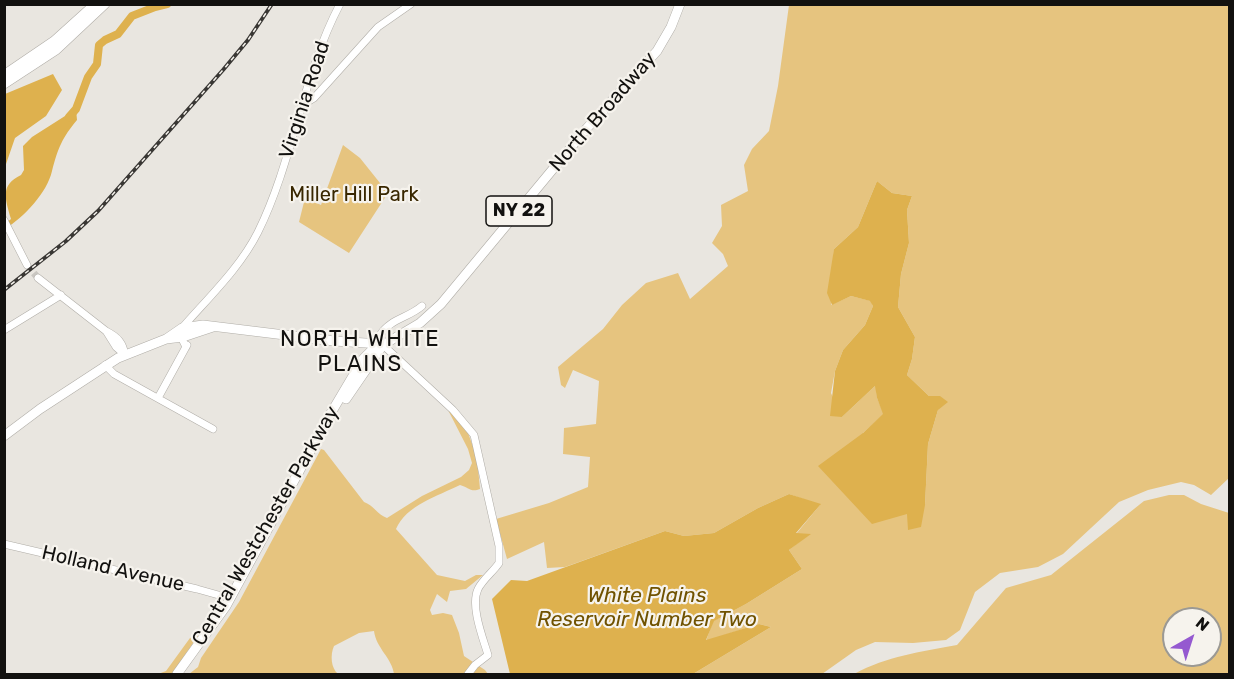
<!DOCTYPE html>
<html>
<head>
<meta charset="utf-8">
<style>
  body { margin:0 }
  #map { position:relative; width:1234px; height:679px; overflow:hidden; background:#e9e6e0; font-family:Rubik,sans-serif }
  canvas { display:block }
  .frame { position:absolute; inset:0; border:6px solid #12110f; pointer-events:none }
  .north { position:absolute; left:1162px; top:607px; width:60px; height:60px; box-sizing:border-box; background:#f6f3ed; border:2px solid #9b9994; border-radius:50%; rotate:39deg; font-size:16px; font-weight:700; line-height:24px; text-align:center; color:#12110f }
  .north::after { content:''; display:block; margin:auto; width:21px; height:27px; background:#9559d0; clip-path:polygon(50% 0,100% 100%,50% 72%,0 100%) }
</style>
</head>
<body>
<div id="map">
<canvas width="1234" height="679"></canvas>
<div class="frame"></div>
<div class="north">N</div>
</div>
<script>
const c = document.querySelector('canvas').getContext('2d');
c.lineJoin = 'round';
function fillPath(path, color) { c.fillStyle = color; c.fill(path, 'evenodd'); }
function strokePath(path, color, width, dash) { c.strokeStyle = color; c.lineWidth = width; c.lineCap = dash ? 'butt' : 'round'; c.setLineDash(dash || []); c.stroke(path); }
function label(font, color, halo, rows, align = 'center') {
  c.font = font + ' Rubik,sans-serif'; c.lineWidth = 4.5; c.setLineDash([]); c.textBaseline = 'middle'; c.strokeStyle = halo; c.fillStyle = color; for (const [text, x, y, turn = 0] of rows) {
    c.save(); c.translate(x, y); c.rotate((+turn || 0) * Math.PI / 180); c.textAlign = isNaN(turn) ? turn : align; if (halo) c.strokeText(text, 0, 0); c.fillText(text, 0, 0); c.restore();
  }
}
fillPath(new Path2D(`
  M 789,5 L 1229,5 L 1230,477 L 1211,495 L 1194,485 L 1181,482 L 1148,490 L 1119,502 L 1063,554 L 1038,567 L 1000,573 L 975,592 L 960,630 L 946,640 L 913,643 L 875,642 L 856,650 L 822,674 L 693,674 L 771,627 L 759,624 L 706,641 L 713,621 L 746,604 L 802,569 L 789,550 L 809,534 L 796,534 L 820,505 L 789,494 L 758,508 L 714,533 L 684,536 L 665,531 L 565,567 L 547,568 L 544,542 L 507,559 L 496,519 L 549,503 L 588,487 L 590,457 L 563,454 L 564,428 L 596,424 L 599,381 L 573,370 L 565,388 L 561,385 L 558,367 L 603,329 L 622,305 L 646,283 L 678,273 L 690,299 L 728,266 L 723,254 L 712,243 L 722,226 L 721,205 L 748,191 L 744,165 L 752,149 L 769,131 L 778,86 ZM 877,181 L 892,193 L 912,196 L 907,210 L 909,243 L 901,274 L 898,307 L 915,337 L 912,359 L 907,375 L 929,396 L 940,396 L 938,410 L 928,444 L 925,505 L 863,433 L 884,414 L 877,398 L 876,385 L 842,417 L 831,393 L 835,371 L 843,350 L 865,325 L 873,306 L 871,301 L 851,296 L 831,305 L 834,249 L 858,227 Z
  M 343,145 L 360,158 L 388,193 L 349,253 L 299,222 L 305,198 L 321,205 Z
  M 447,408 L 468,433 L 477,457 L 480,489 C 471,493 468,487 460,485 C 438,496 406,505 396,529 L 437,575 L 465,581 L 476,575 L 483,575 L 466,589 L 450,591 L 447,602 L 437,594 L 430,610 L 432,615 L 443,613 L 452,615 L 459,633 L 464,656 L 485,670 L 488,674 L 394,674 C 392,658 376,648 374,631 L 359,633 L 334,646 C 330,655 331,668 338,674 L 189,674 L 198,667 L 201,658 L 239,602 L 321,449 L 324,450 L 364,502 C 373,505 378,515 387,518 L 422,496 L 461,477 L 469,470 L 472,463 L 468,449 Z
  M 1169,495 L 1184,495 L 1201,504 L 1229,513 L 1229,674 L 854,674 C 888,656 919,652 957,645 L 1006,588 L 1051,575 L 1144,501 ZM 1174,619 L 1210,619 L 1210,655 L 1174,655 Z
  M 195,635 L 198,636 L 172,674 L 158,674 L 166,671 L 190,638 Z`), '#e6c47f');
fillPath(new Path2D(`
  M 53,74 L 62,90 L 46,116 L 15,138 L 5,167 L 5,94 Z
  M 76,109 L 77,120 C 62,138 58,148 52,171 C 47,193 24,217 5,229 L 5,224 L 11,219 C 5,198 0,185 21,175 L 24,170 L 23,146 L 32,137 Z
  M 877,181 L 892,193 L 912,196 L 907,210 L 909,243 L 901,274 L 898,307 L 915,337 L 912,359 L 907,375 L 929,396 L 940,396 L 948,402 L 938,410 L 928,444 L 925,505 L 921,527 L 908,530 L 907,514 L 872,524 L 818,466 L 863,433 L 883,414 L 877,398 L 875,386 L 842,417 L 830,416 L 835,371 L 843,350 L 865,325 L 873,306 L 870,301 L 851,296 L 832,305 L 827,293 L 834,249 L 858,227 Z
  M 789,494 L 821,504 L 796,533 L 811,534 L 789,550 L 802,569 L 746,604 L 714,621 L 706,640 L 759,624 L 771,627 L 693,674 L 510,674 L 492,599 L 511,580 L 527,581 L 665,531 L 684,536 L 714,533 L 758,508 Z`), '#deb14e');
strokePath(new Path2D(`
  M 69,117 L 76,109 L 88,77 L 97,64 L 99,45 L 105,40 L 118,34 L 132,16 L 155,7 L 167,4`), '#deb14e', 8);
strokePath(new Path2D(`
  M 27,265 L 38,278`), '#c9c6c1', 7, [7, 3.5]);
const tertiary = new Path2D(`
  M 302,105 L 314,98 L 378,27 L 411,4
  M 4,220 L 27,265
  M 38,278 L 106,331
  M 422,306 C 408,318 390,319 380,335 L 383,345 L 453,410 L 474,435 L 499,546 L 499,563 C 493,572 483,579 478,589 C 470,606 483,638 488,655 L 475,665 L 468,674
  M 4,330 L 61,295
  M 106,331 C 118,337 123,343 125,355 L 116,347 Z
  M 186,347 L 183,341 L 182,328 C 208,298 240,268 258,232 C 294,159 302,76 340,4
  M 105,365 L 114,374 L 213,429
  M 158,398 L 187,345
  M 4,544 L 197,589 L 222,596`);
const primary = new Path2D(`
  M 166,339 L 182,328 L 203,325 L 334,341 L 381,344
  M 346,399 L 383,345
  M 4,436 L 40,409 L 118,358 L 166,339 L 183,337 L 213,327
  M 177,674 L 226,606 L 328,418 L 363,359 L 375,347 L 383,345 L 420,323 L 441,304 L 587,128 L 657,51 L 671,27 L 680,4`);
const trunk = new Path2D(`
  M 4,75 L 54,41 L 95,4
  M 4,84 L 56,50 L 105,4`);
strokePath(tertiary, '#b0ada7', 8);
strokePath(primary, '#b0ada7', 10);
strokePath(trunk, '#b0ada7', 10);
strokePath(tertiary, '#fff', 7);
strokePath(primary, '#fff', 9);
strokePath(trunk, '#fff', 9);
const rail = new Path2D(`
  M 4,290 L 66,241 L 98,211 L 223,70 L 248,40 L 272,4`);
strokePath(rail, '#393734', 4);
strokePath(rail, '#f6f3ed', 1.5, [4.5]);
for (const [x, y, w] of [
  [519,211,66]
]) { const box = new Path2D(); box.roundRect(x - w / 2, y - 15, w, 30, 4.5); c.fillStyle = '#f6f3ed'; c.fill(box); strokePath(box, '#12110f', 1.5); }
label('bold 18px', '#12110f', null, [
  ["NY 22",519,211]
]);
label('20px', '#12110f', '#f6f3ed', [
  ["Virginia Road",305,100,-72],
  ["North Broadway",603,112,-49],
  ["Central Westchester Parkway",266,526,-60],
  ["Holland Avenue",113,569,13]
]);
label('20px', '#392700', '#f6f3ed', [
  ["Miller Hill Park",354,195]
]);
label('italic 21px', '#705200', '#f6f3ed', [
  ["White Plains",647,596],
  ["Reservoir Number Two",647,620]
]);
c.letterSpacing = '1.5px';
label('22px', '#12110f', '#f6f3ed', [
  ["NORTH WHITE",360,340],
  ["PLAINS",360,365]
]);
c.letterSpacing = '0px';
</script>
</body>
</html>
